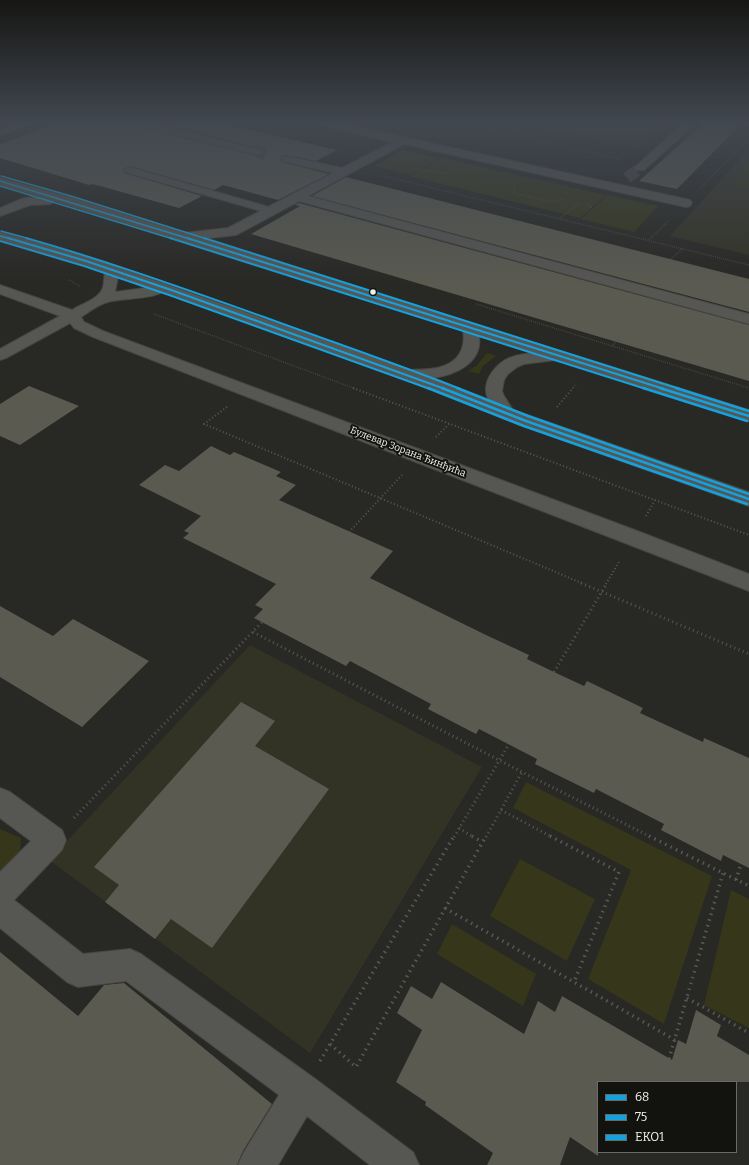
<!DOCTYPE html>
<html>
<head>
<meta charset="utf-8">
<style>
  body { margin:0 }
  #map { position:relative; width:749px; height:1165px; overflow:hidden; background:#282824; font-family:Bitter,serif }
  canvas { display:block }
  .legend { position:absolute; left:597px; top:1081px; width:140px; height:72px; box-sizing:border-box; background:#12120e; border:1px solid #6b6b66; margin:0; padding:5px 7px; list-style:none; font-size:12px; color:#f0f0eb }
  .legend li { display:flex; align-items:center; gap:8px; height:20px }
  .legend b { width:20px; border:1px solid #6b6b66 }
</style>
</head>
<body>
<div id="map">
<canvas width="749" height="1165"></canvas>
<ul class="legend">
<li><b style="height:5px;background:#13a2e0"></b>68</li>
<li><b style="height:5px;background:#13a2e0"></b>75</li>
<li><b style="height:5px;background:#13a2e0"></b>EKO1</li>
</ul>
</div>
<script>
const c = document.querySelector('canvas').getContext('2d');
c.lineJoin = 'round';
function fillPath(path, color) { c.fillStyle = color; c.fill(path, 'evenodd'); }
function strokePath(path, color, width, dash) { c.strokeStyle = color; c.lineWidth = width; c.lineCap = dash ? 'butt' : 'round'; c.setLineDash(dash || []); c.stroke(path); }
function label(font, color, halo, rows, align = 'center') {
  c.font = font + ' Bitter,serif'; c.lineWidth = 4; c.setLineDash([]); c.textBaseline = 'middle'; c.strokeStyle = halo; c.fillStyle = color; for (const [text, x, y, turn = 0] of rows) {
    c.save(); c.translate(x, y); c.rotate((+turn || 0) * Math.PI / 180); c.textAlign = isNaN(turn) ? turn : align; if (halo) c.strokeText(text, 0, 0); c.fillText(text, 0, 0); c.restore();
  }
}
fillPath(new Path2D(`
  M 558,123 L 654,123 L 665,126 L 639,148 L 548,131 Z
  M 749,150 L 749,255 L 670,236 L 701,202 Z
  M 250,645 L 482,767 L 310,1053 L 49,860 Z`), '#323225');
fillPath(new Path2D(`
  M 403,150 L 438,158 L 411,175 L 375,166 Z
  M 441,158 L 606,195 L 580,218 L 410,176 Z
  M 749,164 L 749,189 L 731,186 Z
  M 608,195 L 658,206 L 634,232 L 581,219 Z
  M 487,353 L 496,356 L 483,366 L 479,374 L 468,371 L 477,365 Z
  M 526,782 L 712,876 L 664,1024 L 588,979 L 631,870 L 513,808 Z
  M 0,829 L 21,838 L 20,855 L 0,875 Z
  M 520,859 L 595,899 L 567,961 L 490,916 Z
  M 731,890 L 749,899 L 749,1028 L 704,1005 Z
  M 452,924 L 536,974 L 523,1006 L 437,954 Z`), '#35361a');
fillPath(new Path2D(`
  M 56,123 L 133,123 L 135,126 L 258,156 L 264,152 L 262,149 L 161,123 L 221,123 L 337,150 L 316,161 L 286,155 L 281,156 L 280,160 L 282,162 L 329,174 L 278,200 L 223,185 L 214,190 L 129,166 L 123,170 L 125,173 L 202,196 L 179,208 L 93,184 L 89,185 L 0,158 L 0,144 Z
  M 704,123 L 742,123 L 677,189 L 639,181 Z
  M 346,177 L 749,279 L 749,312 L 312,196 Z
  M 299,203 L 749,325 L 749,381 L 251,234 L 300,206 L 295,205 Z
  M 29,386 L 79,406 L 20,445 L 0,436 L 0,404 Z
  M 211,446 L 230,455 L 234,452 L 281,472 L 276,476 L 296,485 L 279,500 L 393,551 L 370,578 L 486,635 L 529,655 L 527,659 L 554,672 L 584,686 L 587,681 L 643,708 L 640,713 L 703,742 L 704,738 L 749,758 L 749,868 L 723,855 L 721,861 L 661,830 L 664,824 L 596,789 L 594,793 L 535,764 L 537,759 L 479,729 L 476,734 L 428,709 L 431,704 L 350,661 L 346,666 L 254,618 L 263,609 L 255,605 L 276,584 L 183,538 L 189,533 L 184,531 L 201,516 L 139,485 L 165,465 L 179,471 Z
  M 0,606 L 53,636 L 73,619 L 149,661 L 82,727 L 0,677 Z
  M 241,702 L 275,721 L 255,746 L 329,789 L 212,948 L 171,919 L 155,939 L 105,902 L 119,885 L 94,867 Z
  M 0,952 L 78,1016 L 104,985 L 124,983 L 272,1104 L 243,1151 L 237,1165 L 0,1165 Z
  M 441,982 L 524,1034 L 538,1001 L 555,1012 L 562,996 L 672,1060 L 678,1040 L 686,1044 L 696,1010 L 721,1025 L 717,1036 L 749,1055 L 749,1082 L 598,1082 L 598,1156 L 570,1137 L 560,1165 L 487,1165 L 493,1153 L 425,1105 L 426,1102 L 396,1082 L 422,1030 L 397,1013 L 411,986 L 432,999 Z`), '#5a5a50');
strokePath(new Path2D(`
  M 258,152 L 265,154
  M 627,178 L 640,168`), '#464642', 12, [12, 5.5]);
const lane = new Path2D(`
  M 16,123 L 30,123 L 0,136 L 0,130 Z
  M 129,167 L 276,209 L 278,211 L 272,214 L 268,213 L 125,172 L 124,170 Z`);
const street = new Path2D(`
  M 134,123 L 153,123 L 262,150 L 263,152 L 258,155 L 135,125 Z
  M 318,123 L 339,123 L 690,200 L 692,203 L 690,206 L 686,207 L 404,144 L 308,196 L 749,314 L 749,324 L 299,201 L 236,235 L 183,241 L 178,240 L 177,237 L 178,234 L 183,233 L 228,228 L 333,173 L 282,161 L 281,159 L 282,157 L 286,156 L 342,168 L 393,142 L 323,126 Z
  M 684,123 L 696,123 L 644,170 L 636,170 L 634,168 L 636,166 Z
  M 112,267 L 117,268 L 119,271 L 115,292 L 145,288 L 161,283 L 166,284 L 168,287 C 159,301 123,297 108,302 C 99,304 89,312 81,317 L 84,322 L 103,331 L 640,532 L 749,574 L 749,591 L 93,337 L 74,328 L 70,323 L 6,358 L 0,360 L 0,349 L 60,316 L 0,294 L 0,285 L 72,310 C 81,304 100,299 103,287 C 105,281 103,274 107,268 Z
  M 0,788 L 10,792 L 62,830 L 66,840 L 62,850 L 14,900 L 83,954 L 130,949 L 141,954 L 314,1078 L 413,1152 L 419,1165 L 370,1165 L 307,1116 L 278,1165 L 238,1165 L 244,1152 L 279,1095 L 126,981 L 78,987 L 67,982 L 0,928 L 0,872 L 31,841 L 0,818 Z`);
const secondary = new Path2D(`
  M 0,178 L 73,198 L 749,410 L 749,421 L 556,360 L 524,364 L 517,367 L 508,374 L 504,380 L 502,391 L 504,396 L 513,410 L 749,492 L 749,506 L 520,425 L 401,378 L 169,294 L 81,264 L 0,240 L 0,232 L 91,258 L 410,370 C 416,369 423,370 429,369 C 452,367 467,355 463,330 L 55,201 L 50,204 L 30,205 L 0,216 L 0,208 L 24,198 L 42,197 L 0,185 ZM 479,336 L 533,353 C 524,354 514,355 505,360 C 492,368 480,386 489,400 L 433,378 C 455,375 483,363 479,336 Z`);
strokePath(lane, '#464641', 2);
strokePath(street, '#464641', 2);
strokePath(secondary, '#464641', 2);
strokePath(new Path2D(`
  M 506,123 L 493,132 L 621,159
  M 745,142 L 749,138
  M 159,157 L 169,153
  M 418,170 L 449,174
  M 383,176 L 749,265
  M 94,185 L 108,179
  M 515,185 L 513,193 L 551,202 L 564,199
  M 700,189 L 745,142 L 749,143
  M 586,204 L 593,208
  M 560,218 L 581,202
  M 649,240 L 668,221
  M 671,259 L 682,249
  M 69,280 L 80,286
  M 476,304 L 749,388
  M 154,314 L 356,389
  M 612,346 L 641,312
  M 572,389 L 576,384`), '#585856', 1.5, [0.5, 1.5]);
strokePath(new Path2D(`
  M 353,388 L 749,535
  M 227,407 L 204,424 L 584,584
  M 557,407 L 573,388
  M 436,437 L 449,424
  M 646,516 L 655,500
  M 349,532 L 402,475
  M 606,584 L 620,560`), '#585856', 2, [1, 2.5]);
strokePath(new Path2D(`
  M 581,583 L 749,654
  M 253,632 L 522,772 L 651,837
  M 554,672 L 607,583
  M 501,810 L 552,837
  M 74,818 L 262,622
  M 459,828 L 473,837
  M 454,837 L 509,744
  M 486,837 L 522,772`), '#585856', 3, [1, 3.5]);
strokePath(new Path2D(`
  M 472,836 L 482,842
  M 550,836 L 619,872 L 574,982
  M 649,836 L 749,886
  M 736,880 L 741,864
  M 445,908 L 675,1040
  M 687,998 L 749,1033
  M 330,1044 L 356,1067 L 486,836
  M 669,1059 L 723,873
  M 320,1061 L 454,836`), '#585856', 3.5, [1.5, 4.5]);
fillPath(lane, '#565653');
fillPath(street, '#565653');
fillPath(secondary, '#565653');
strokePath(new Path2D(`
  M 0,181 L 190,239
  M 0,236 L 11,239`), '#13a2e0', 1.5);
strokePath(new Path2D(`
  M 8,238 L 86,261 L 174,291 L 445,389
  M 187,238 L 664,389`), '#13a2e0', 2);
strokePath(new Path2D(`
  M 442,388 L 526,421 L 749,499
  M 660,388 L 749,416`), '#13a2e0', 2.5);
strokePath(new Path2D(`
  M 0,186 L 173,239`), '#13a2e0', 1.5);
strokePath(new Path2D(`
  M 170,238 L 646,389
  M 0,241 L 84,266 L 172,296 L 430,389`), '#13a2e0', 2);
strokePath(new Path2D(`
  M 428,388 L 524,426 L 747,504
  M 643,388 L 747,421`), '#13a2e0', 2.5);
strokePath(new Path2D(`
  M 1,176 L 71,196 L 207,239
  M 1,231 L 30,239`), '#13a2e0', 1.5);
strokePath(new Path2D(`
  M 26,238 C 107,261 185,289 264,317 C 329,341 395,363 460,389
  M 204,238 L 680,389`), '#13a2e0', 2);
strokePath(new Path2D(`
  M 457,388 L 528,416 L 749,494
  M 676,388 L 749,411`), '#13a2e0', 2.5);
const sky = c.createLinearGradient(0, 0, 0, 287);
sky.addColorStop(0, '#161614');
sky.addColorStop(0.43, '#424850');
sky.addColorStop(1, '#42485000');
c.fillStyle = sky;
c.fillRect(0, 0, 749, 287);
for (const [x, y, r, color] of [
  [373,292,3.5,"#f0f0eb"]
]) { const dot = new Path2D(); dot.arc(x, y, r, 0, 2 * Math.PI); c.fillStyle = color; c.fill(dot); strokePath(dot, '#12120e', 1.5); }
label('10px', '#f0f0eb', '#12120e', [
  ["Булевар Зорана Ђинђића",408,452,21]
]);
</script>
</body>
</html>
